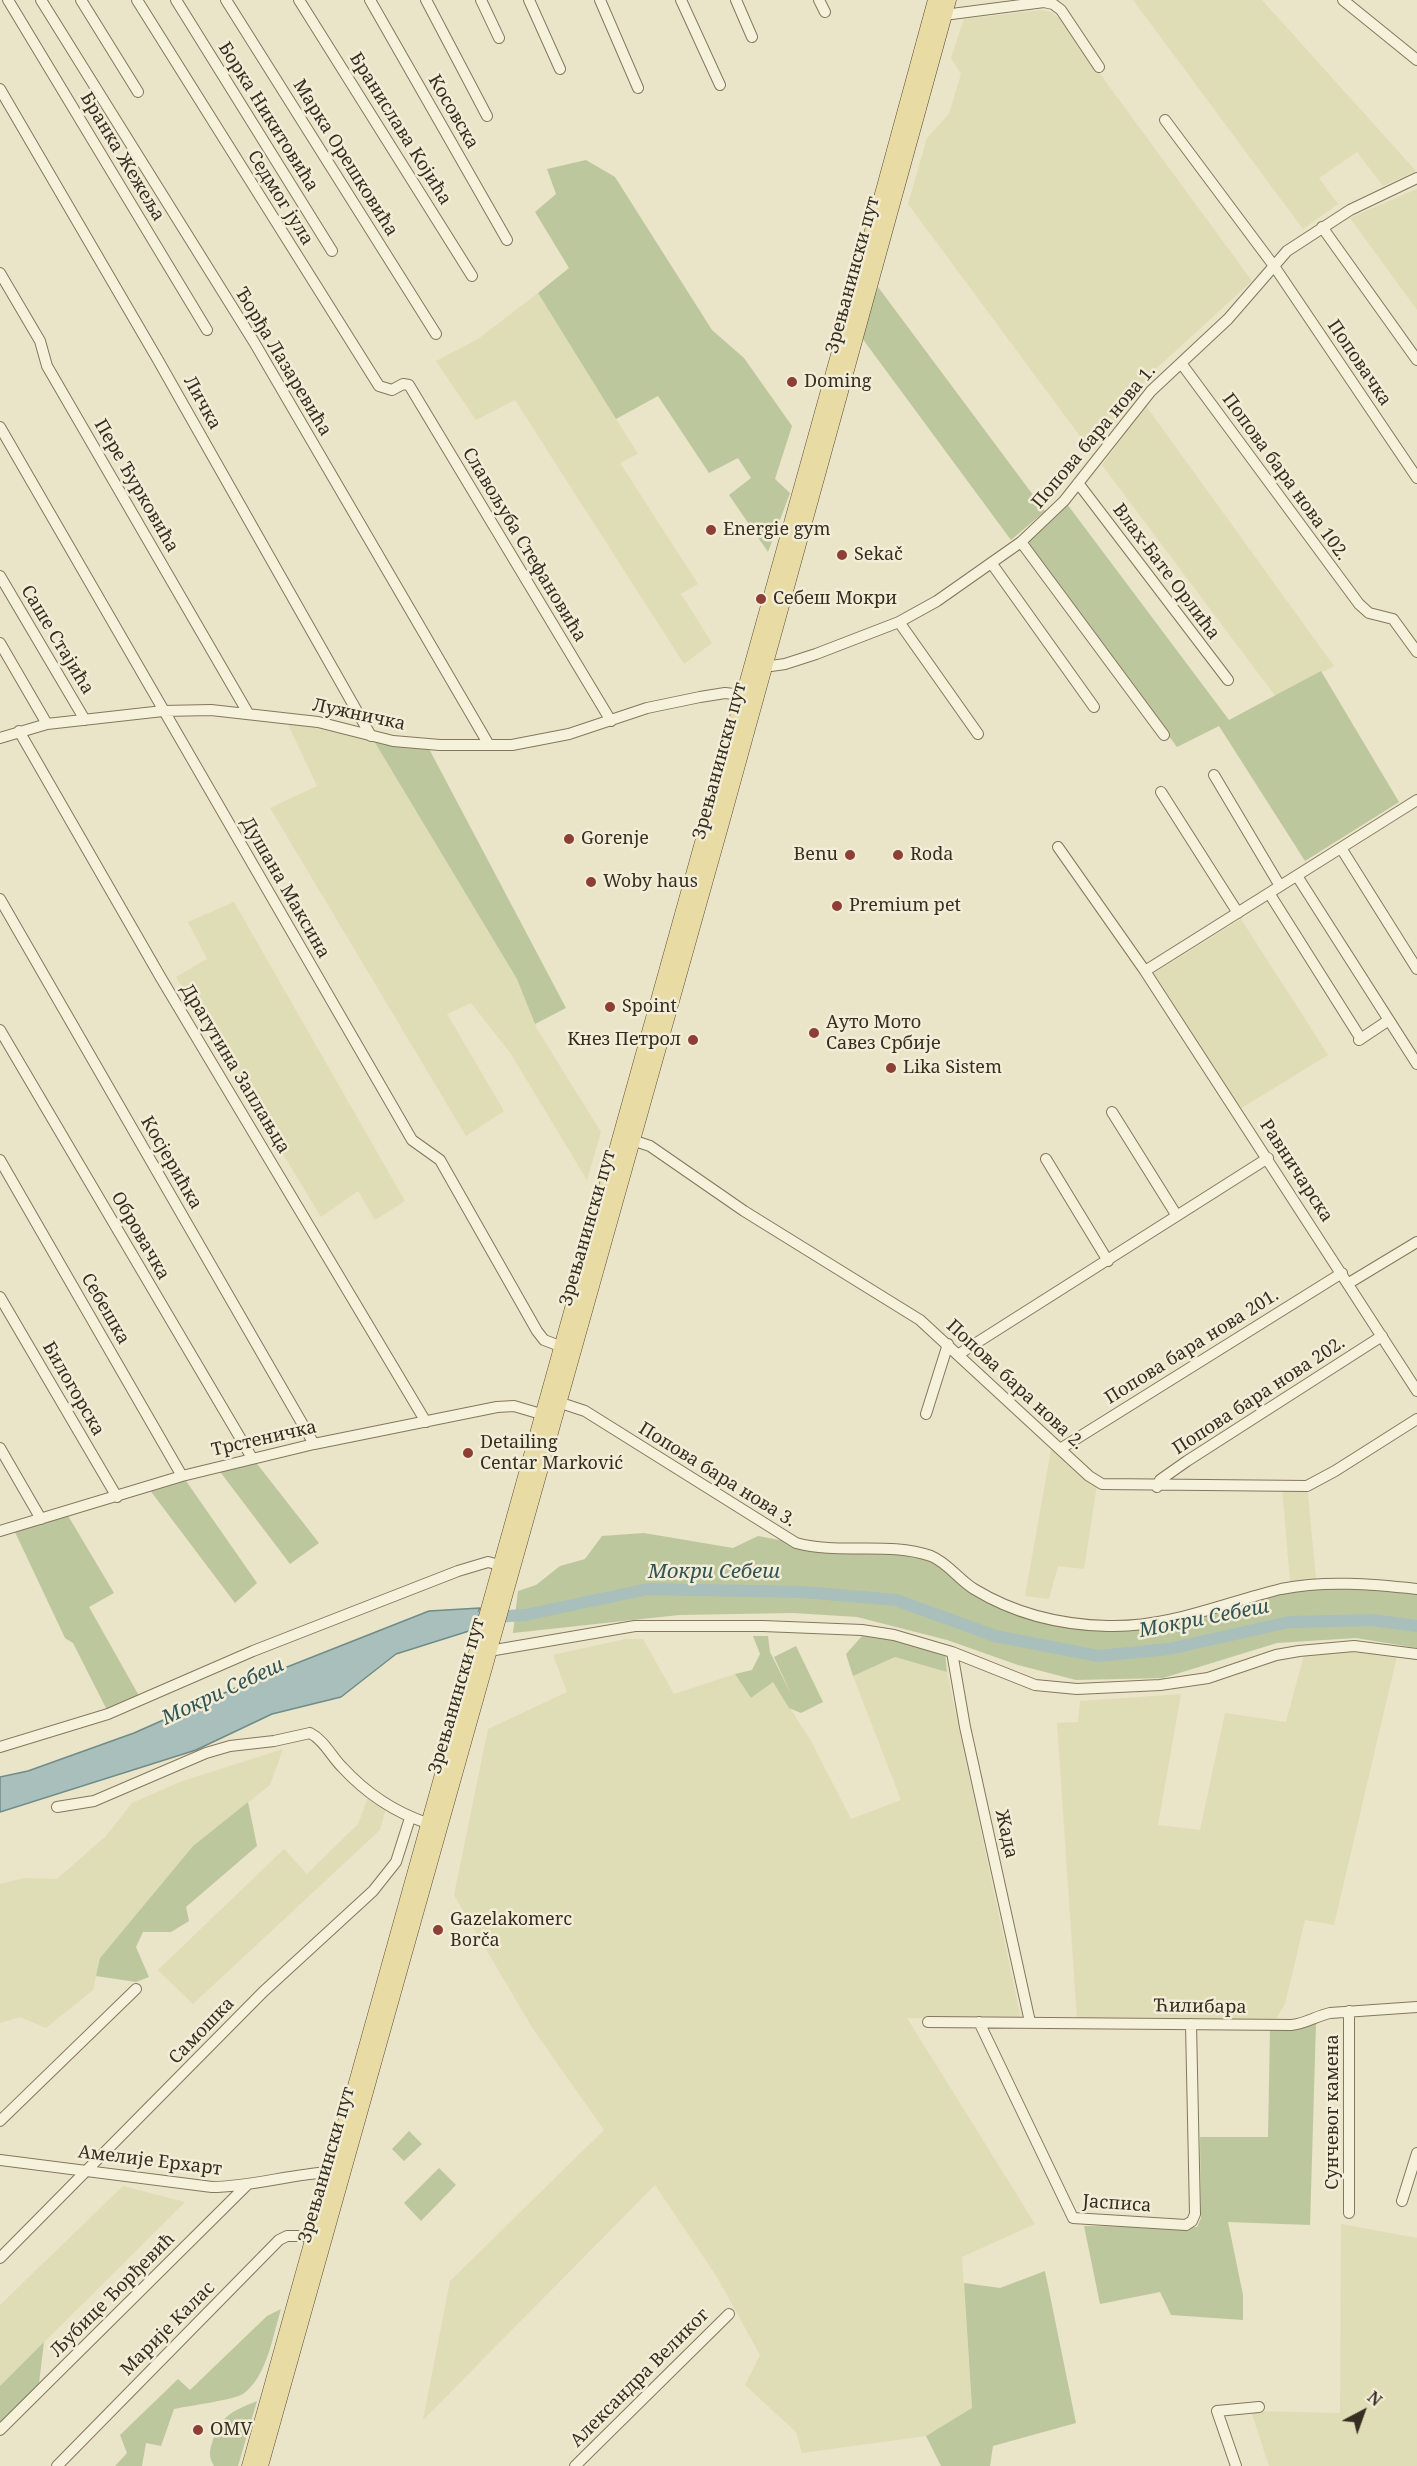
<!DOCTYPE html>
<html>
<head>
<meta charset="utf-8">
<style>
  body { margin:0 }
  #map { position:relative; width:1417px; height:2466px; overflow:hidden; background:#eae4c8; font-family:"Noto Serif",serif }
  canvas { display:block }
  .north { position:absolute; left:1333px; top:2382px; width:60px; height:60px; -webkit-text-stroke:4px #f2edd7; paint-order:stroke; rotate:41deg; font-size:16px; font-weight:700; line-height:24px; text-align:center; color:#362e21 }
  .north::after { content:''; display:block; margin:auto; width:21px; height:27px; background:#362e21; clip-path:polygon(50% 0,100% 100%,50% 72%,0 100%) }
</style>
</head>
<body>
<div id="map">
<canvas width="1417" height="2466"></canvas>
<div class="north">N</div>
</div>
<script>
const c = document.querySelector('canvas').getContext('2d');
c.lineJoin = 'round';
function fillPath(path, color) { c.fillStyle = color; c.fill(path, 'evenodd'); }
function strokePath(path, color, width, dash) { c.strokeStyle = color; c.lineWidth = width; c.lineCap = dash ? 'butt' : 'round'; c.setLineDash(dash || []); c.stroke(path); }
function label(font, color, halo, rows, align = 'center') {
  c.font = font + ' "Noto Serif",serif'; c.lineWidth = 5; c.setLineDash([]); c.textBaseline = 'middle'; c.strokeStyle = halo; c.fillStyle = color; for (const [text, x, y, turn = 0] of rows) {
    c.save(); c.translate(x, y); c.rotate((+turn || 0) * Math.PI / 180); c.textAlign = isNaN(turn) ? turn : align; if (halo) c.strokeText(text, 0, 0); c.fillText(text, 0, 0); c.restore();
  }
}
fillPath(new Path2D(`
  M 1133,0 L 1262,0 L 1416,171 L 1383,186 L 1357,152 L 1319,178 L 1338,204 L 1303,229 Z
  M 1042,10 L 1051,12 L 1059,18 L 1252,281 L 1158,367 L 1136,392 L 1091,451 L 908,204 L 927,138 L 949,114 L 961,74 L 951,58 L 964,19 Z
  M 1417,189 L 1417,310 L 1350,218 Z
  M 538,293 L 638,454 L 620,463 L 698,584 L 681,594 L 712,643 L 684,664 L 515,400 L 476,420 L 436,361 L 478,339 Z
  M 1146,406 L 1334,666 L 1276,697 L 1102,465 Z
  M 285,718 L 371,736 L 518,979 L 537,1029 L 601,1132 L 587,1180 L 511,1054 L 471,1003 L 447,1014 L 504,1111 L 466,1136 L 270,808 L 317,786 Z
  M 234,902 L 405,1201 L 375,1220 L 358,1191 L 321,1217 L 176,977 L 207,959 L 188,922 Z
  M 1241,919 L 1328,1055 L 1240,1109 L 1154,973 Z
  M 1052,1444 L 1097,1485 L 1084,1569 L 1058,1566 L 1049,1599 L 1025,1596 Z
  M 1307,1486 L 1316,1579 L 1290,1582 L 1282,1487 Z
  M 625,1639 L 643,1639 L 674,1694 L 735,1674 L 752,1698 L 773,1681 L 811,1741 L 851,1819 L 901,1800 L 853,1676 L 895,1657 L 947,1672 L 1021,2019 L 907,2018 L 1035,2224 L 962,2257 L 972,2409 L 926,2436 L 802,2453 L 796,2432 L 745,2385 L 760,2355 L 717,2277 L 655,2185 L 423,2420 L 450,2281 L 604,2130 L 533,2029 L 454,1895 L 488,1729 L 567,1692 L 553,1655 Z
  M 1351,1652 L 1397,1656 L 1334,1925 L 1305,1920 L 1285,2004 L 1275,2021 L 1077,2019 L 1057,1723 L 1078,1722 L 1080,1701 L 1181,1694 L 1158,1825 L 1200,1830 L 1225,1713 L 1286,1722 L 1304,1655 Z
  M 283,1749 L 270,1785 L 193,1846 L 100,1958 L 93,1990 L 46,2028 L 20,2017 L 0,2023 L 0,1884 L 24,1878 L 57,1879 L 106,1836 L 132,1803 L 180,1782 Z
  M 370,1792 L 387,1804 L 380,1830 L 193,2004 L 158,1970 L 284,1849 L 307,1874 L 358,1824 Z
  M 123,2186 L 185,2202 L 0,2386 L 0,2305 Z
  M 1341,2224 L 1417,2238 L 1417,2466 L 1269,2466 L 1251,2411 L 1340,2413 Z`), '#dfddb6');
fillPath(new Path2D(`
  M 586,160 L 615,177 L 712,330 L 744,358 L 792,426 L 775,479 L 790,493 L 768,552 L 729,495 L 751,478 L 738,458 L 709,473 L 658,396 L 616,419 L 538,293 L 569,268 L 535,212 L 556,194 L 547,169 Z
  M 878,287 L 1045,511 L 1011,540 L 859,334 Z
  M 1067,504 L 1229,720 L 1321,671 L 1399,802 L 1305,861 L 1219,726 L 1177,747 L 1026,543 Z
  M 371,736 L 427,745 L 566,1008 L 535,1024 L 517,979 Z
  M 254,1460 L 319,1543 L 290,1564 L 218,1469 Z
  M 184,1478 L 257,1583 L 235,1603 L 149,1489 Z
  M 67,1514 L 114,1593 L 89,1607 L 143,1703 L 110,1716 L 73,1643 L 65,1638 L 14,1530 Z
  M 644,1533 L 733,1548 L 758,1536 L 796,1543 L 931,1556 L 960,1579 L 1045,1620 L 1141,1625 L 1301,1587 L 1417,1589 L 1417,1648 L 1356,1638 L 1277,1643 L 1163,1678 L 1076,1680 L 1018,1665 L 947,1640 L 857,1617 L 793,1613 L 679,1615 L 513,1633 L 518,1591 L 536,1585 L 560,1566 L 585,1559 L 602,1536 Z
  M 753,1636 L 768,1636 L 770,1652 L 792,1696 L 774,1657 L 796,1646 L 823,1702 L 801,1713 L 789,1708 L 773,1682 L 751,1698 L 735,1674 L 752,1670 L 760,1654 Z
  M 862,1636 L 886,1638 L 945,1653 L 947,1672 L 895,1657 L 853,1676 L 846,1654 Z
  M 248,1802 L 257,1846 L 186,1907 L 189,1921 L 171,1932 L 143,1932 L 136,1947 L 149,1977 L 136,1982 L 96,1976 L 100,1958 L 193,1846 Z
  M 1316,2023 L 1310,2225 L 1228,2222 L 1243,2295 L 1243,2320 L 1171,2315 L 1160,2292 L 1100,2304 L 1084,2226 L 1197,2227 L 1201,2218 L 1200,2137 L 1268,2137 L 1270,2028 L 1306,2027 Z
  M 409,2131 L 422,2144 L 404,2161 L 392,2149 Z
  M 439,2168 L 456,2185 L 421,2221 L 404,2203 Z
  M 1045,2271 L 1076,2423 L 993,2446 L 990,2466 L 941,2466 L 926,2436 L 972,2408 L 964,2283 L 1000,2288 Z
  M 281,2309 C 273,2335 267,2377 243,2394 C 234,2400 187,2406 174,2409 L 161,2446 L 146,2443 L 142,2466 L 115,2466 L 127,2453 L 120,2435 L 178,2379 L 190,2390 L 267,2316 Z
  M 44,2342 L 38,2392 L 0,2430 L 0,2386 Z
  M 257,2401 L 238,2466 L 214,2466 C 209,2457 209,2452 212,2443 C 221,2415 231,2412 257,2401 Z`), '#bdc79d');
const water = new Path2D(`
  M 480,1608 L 469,1631 L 396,1654 L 341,1697 L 272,1714 L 196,1750 L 0,1812 L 0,1777 L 28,1771 L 134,1733 L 249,1682 L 429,1611 Z`);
fillPath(water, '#a8bfbb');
strokePath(water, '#708c88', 1.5);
strokePath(new Path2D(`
  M 459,1619 L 525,1615 L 648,1589 L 803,1592 L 896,1600 L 995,1636 L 1098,1656 L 1169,1649 L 1289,1622 L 1372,1620 L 1417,1626`), '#a8bfbb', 12);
const minor = new Path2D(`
  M 8,0 L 207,330
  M 41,0 L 254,342 L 489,745
  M 81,0 L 138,92
  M 137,0 L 379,386 L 392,390 L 403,384 L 409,385 L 611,721
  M 176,0 L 332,251
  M 226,0 L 436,334
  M 299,0 L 472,276
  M 370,0 L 507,240
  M 426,0 L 487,116
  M 481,0 L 499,38
  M 529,0 L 560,69
  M 600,0 L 638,88
  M 681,0 L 720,85
  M 736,0 L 752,37
  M 819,0 L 825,12
  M 1343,0 L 1417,60
  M 944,15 L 1044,2 L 1053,4 L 1061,10 L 1099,67
  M 0,89 L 158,360 L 371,736
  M 1165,120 L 1274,266 L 1417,478
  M 1322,227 L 1417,360
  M 0,273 L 40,341 L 47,366 L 248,713
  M 1181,363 L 1359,604 L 1369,613 L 1393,619 L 1417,652
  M 0,427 L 412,1140 L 440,1160 L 537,1331 L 544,1340 L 560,1346
  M 1078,483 L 1228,680
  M 1021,542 L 1164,735
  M 992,564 L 1094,707
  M 0,576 L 85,720
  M 899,622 L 978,734
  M 0,643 L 47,724
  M 764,667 L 785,664 L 816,654 L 899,622 L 937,601 L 1021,542 L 1064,501 L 1151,391 L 1228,319 L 1287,251 L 1350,210 L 1417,178
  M 19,731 L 161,978 L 426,1422
  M 0,738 L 47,724 L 163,711 L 211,710 L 318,722 L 393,741 L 440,745 L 512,745 L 569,734 L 647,708 L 700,697 L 725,693 L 743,695
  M 1214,775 L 1280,886
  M 1161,792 L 1238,913
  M 1058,847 L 1145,971 L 1417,1391
  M 1341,848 L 1417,969
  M 1297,876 L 1417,1064
  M 1269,893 L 1361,1039
  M 0,899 L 314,1444
  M 1145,971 L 1417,800
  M 0,1030 L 252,1458
  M 1359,1040 L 1389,1020
  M 1112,1112 L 1177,1216
  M 626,1138 L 650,1146 L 744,1211 L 920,1320 L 1089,1476 L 1102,1484 L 1307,1486 L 1335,1471 L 1417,1419
  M 1046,1159 L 1108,1261
  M 0,1160 L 182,1476
  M 1349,1283 L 1417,1242
  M 0,1297 L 117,1497
  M 959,1354 L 1268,1158
  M 558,1402 L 585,1411 L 796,1543 C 840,1555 888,1541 931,1556 C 948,1563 959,1580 974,1589 C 1015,1614 1060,1625 1108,1626 C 1169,1628 1223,1603 1281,1589 C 1325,1580 1372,1584 1417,1589
  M 926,1414 L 948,1344
  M 0,1448 L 41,1519
  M 1060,1449 L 1342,1273
  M 1157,1487 L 1160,1480 L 1187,1461 L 1382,1336
  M 0,1531 L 182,1476 L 314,1444 L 497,1407 L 514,1406 L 541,1414
  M 489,1651 L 635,1626 L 763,1626 L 862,1630 L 894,1635 L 952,1652 L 1035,1685 L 1077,1689 L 1160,1685 L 1208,1678 L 1276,1655 L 1299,1651 L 1354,1646 L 1417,1654
  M 952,1652 L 965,1727 L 1030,2022
  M 0,1747 L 108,1714 L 253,1651 L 458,1571 L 488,1562 L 508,1567
  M 57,1807 L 94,1801 L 206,1753 L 230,1746 L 274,1741 L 310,1733 C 324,1740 331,1756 342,1767 C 365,1792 394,1812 427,1823
  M 928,2022 L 1291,2025 C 1305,2024 1316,2016 1330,2013 L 1417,2007
  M 979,2022 L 1073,2218 L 1186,2225 L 1192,2221 L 1195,2214 L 1191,2024
  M 0,2121 L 136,1989
  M 0,2160 L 212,2187 C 251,2187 290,2174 331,2172
  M 1402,2201 L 1417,2153
  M 1349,2213 L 1349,2011
  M 0,2258 L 263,1992 L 373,1891 L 396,1862 L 410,1818
  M 0,2430 L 248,2184
  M 57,2466 L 279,2240 L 287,2236 L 313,2236
  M 575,2466 L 729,2314
  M 1236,2466 L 1217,2411 L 1259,2407`);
const major = new Path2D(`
  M 249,2466 L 843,337 L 935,0
  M 261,2466 L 722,823 L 949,0`);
strokePath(minor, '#84775f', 12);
strokePath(major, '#534532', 15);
strokePath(minor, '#f6f1da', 10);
strokePath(major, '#e9dba4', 14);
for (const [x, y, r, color] of [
  [792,382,6,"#8d3e35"],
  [711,530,6,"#8d3e35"],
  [842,555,6,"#8d3e35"],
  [761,599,6,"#8d3e35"],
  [569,839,6,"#8d3e35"],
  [850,855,6,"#8d3e35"],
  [898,855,6,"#8d3e35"],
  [591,882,6,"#8d3e35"],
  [837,906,6,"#8d3e35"],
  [610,1007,6,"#8d3e35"],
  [814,1033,6,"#8d3e35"],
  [693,1040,6,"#8d3e35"],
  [891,1068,6,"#8d3e35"],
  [468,1453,6,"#8d3e35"],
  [438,1930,6,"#8d3e35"],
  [198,2430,6,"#8d3e35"]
]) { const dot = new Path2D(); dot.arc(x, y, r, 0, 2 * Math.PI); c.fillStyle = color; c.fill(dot); strokePath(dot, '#f2edd7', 2); }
label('18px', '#362e21', '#f2edd7', [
  ["Косовска",453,112,60],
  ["Борка Никитовића",268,117,58],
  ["Бранислава Којића",400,129,58],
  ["Бранка Жежеља",122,157,59],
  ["Марка Орешковића",345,158,58],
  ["Седмог јула",280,198,58],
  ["Зрењанински пут",853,275,-75],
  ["Ђорђа Лазаревића",283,362,59],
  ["Поповачка",1359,363,56],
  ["Личка",202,403,61],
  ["Попова бара нова 1.",1094,437,-50],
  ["Попова бара нова 102.",1285,477,54],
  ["Пере Ђурковића",136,486,60],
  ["Славољуба Стефановића",524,545,59],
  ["Влах-Бате Орлића",1166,572,53],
  ["Саше Стајића",57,640,59],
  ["Лужничка",359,715,12],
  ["Зрењанински пут",720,761,-75],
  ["Душана Максина",285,888,60],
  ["Драгутина Заплањца",235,1069,59],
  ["Косјерићка",171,1163,60],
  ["Равничарска",1296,1171,57],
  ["Зрењанински пут",588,1228,-74],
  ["Обровачка",140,1236,60],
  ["Себешка",105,1309,60],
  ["Попова бара нова 201.",1192,1347,-32],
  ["Попова бара нова 2.",1015,1385,43],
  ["Билогорска",73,1389,60],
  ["Попова бара нова 202.",1259,1396,-33],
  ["Трстеничка",264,1439,-13],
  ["Попова бара нова 3.",717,1475,32],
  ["Зрењанински пут",457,1696,-74],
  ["Жада",1006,1834,77],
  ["Ћилибара",1200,2007,1],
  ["Самошка",202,2031,-46],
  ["Сунчевог камена",1333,2112,-90],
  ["Амелије Ерхарт",150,2161,7],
  ["Зрењанински пут",327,2165,-74],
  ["Јасписа",1117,2204,4],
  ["Љубице Ђорђевић",113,2295,-45],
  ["Марије Калас",168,2329,-45],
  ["Александра Великог",640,2378,-45]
]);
label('18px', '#362e21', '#f2edd7', [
  ["Doming",804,382],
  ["Energie gym",723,530],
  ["Sekač",854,555],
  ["Себеш Мокри",773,599],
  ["Gorenje",581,839],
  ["Benu",838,855,"right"],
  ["Roda",910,855],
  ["Woby haus",603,882],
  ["Premium pet",849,906],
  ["Spoint",622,1007],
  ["Ауто Мото",826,1023],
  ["Савез Србије",826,1044],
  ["Кнез Петрол",681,1040,"right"],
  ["Lika Sistem",903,1068],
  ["Detailing",480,1443],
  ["Centar Marković",480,1464],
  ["Gazelakomerc",450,1920],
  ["Borča",450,1941],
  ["OMV",210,2430]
], 'left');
label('italic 20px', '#325354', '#f2edd7', [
  ["Мокри Себеш",714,1572],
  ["Мокри Себеш",1204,1619,-11],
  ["Мокри Себеш",223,1692,-25]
]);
</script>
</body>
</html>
